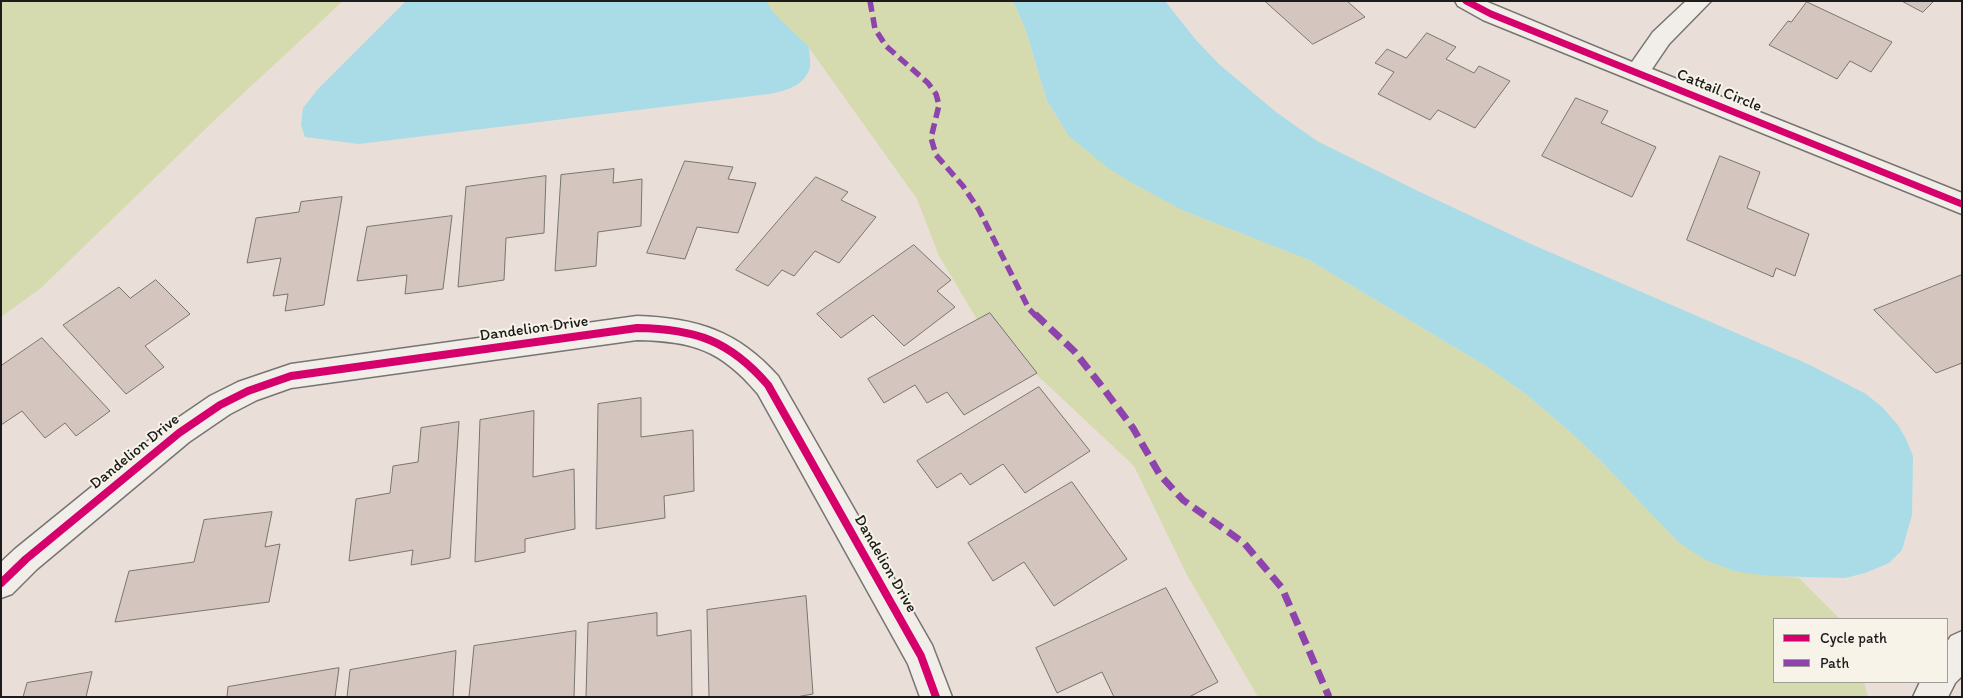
<!DOCTYPE html>
<html>
<head>
<meta charset="utf-8">
<style>
  body { margin:0 }
  #map { position:relative; width:1963px; height:698px; overflow:hidden; background:#e9dfd8; font-family:Itim,sans-serif }
  canvas { display:block }
  .frame { position:absolute; inset:0; border:2px solid #1c1c1c; pointer-events:none }
  .legend { position:absolute; left:1773px; top:618px; width:175px; height:65px; box-sizing:border-box; background:#f7f3e8; border:1px solid #9f9d96; margin:0; padding:6px 9px; list-style:none; font-size:15px; color:#1c1c1c }
  .legend li { display:flex; align-items:center; gap:10px; height:25px }
  .legend b { width:25px; border:1px solid #9f9d96 }
</style>
</head>
<body>
<div id="map">
<canvas width="1963" height="698"></canvas>
<div class="frame"></div>
<ul class="legend">
<li><b style="height:6px;background:#d6006c"></b>Cycle path</li>
<li><b style="height:6px;background:#8e44ad"></b>Path</li>
</ul>
</div>
<script>
const c = document.querySelector('canvas').getContext('2d');
c.lineJoin = 'round';
function fillPath(path, color) { c.fillStyle = color; c.fill(path, 'evenodd'); }
function strokePath(path, color, width, dash) { c.strokeStyle = color; c.lineWidth = width; c.lineCap = dash ? 'butt' : 'round'; c.setLineDash(dash || []); c.stroke(path); }
function label(font, color, halo, rows, align = 'center') {
  c.font = font + ' Itim,sans-serif'; c.lineWidth = 4; c.setLineDash([]); c.textBaseline = 'middle'; c.strokeStyle = halo; c.fillStyle = color; for (const [text, x, y, turn = 0] of rows) {
    c.save(); c.translate(x, y); c.rotate((+turn || 0) * Math.PI / 180); c.textAlign = isNaN(turn) ? turn : align; if (halo) c.strokeText(text, 0, 0); c.fillText(text, 0, 0); c.restore();
  }
}
fillPath(new Path2D(`
  M 1,1 L 343,1 L 221,114 L 41,288 L 1,317 Z
  M 766,1 L 1013,1 L 1025,28 L 1047,101 L 1058,119 L 1182,210 L 1309,260 L 1486,366 L 1527,395 L 1569,431 L 1599,459 L 1677,541 L 1734,571 L 1799,578 L 1840,619 L 1774,619 L 1774,682 L 1864,682 L 1868,697 L 1258,697 L 1187,575 L 1134,466 L 976,318 L 939,256 L 917,199 L 809,48 L 773,12 Z`), '#d6dbaf');
fillPath(new Path2D(`
  M 406,1 L 766,1 L 773,12 L 809,47 C 809,53 811,62 810,67 C 805,86 785,91 769,94 L 359,144 L 305,137 L 301,125 L 303,108 L 318,89 Z
  M 1013,1 L 1165,1 L 1196,40 L 1220,65 L 1276,112 L 1317,141 L 1420,192 L 1531,244 L 1810,365 L 1866,394 L 1882,407 L 1898,425 L 1906,439 L 1913,456 L 1912,515 L 1902,550 L 1889,563 L 1865,573 L 1845,578 L 1770,576 L 1734,571 L 1705,560 L 1677,541 L 1599,459 L 1569,431 L 1527,395 L 1486,366 L 1309,260 L 1182,210 L 1134,184 L 1108,168 L 1069,136 L 1047,101 L 1025,28 Z`), '#a9dce7');
const building = new Path2D(`
  M 1265,1 L 1347,1 L 1365,17 L 1313,44 Z
  M 1902,1 L 1934,1 L 1923,12 Z
  M 1807,2 L 1892,42 L 1871,72 L 1850,61 L 1837,79 L 1769,45 L 1788,21 L 1791,22 Z
  M 1427,33 L 1456,47 L 1446,59 L 1474,73 L 1479,66 L 1510,81 L 1475,128 L 1438,110 L 1430,120 L 1378,94 L 1394,72 L 1375,63 L 1387,49 L 1406,58 Z
  M 1576,98 L 1608,111 L 1601,123 L 1656,147 L 1632,197 L 1542,156 Z
  M 1720,156 L 1760,172 L 1747,208 L 1809,234 L 1795,276 L 1776,268 L 1773,277 L 1687,240 Z
  M 685,161 L 733,167 L 728,179 L 756,183 L 738,233 L 697,227 L 685,259 L 647,253 Z
  M 614,169 L 613,183 L 642,179 L 641,226 L 598,232 L 596,266 L 555,271 L 561,175 Z
  M 546,176 L 544,233 L 506,238 L 504,280 L 458,287 L 466,187 Z
  M 816,177 L 848,192 L 841,200 L 876,217 L 839,263 L 815,251 L 794,276 L 782,270 L 768,286 L 736,270 Z
  M 342,197 L 324,305 L 285,311 L 288,294 L 273,296 L 281,258 L 247,263 L 256,218 L 299,212 L 301,202 Z
  M 452,216 L 443,289 L 405,294 L 407,275 L 357,281 L 367,227 Z
  M 914,245 L 951,280 L 937,291 L 955,307 L 904,346 L 873,315 L 841,338 L 817,314 Z
  M 1962,275 L 1962,363 L 1936,373 L 1874,310 Z
  M 156,280 L 190,314 L 145,346 L 164,367 L 126,394 L 63,325 L 119,287 L 130,298 Z
  M 990,313 L 1037,373 L 964,415 L 947,392 L 927,403 L 915,385 L 884,403 L 868,379 Z
  M 42,338 L 110,411 L 76,436 L 65,423 L 45,438 L 22,411 L 1,425 L 1,366 Z
  M 1039,387 L 1090,451 L 1025,493 L 1003,464 L 970,485 L 961,473 L 937,488 L 917,461 Z
  M 641,398 L 641,437 L 693,430 L 694,491 L 664,496 L 665,518 L 596,529 L 598,404 Z
  M 534,411 L 533,477 L 574,469 L 575,529 L 525,539 L 525,552 L 475,562 L 480,420 Z
  M 459,422 L 450,558 L 411,565 L 413,550 L 349,561 L 356,499 L 390,493 L 393,466 L 418,462 L 421,428 Z
  M 1072,482 L 1127,559 L 1054,606 L 1024,562 L 993,581 L 968,543 Z
  M 272,512 L 265,547 L 280,544 L 269,602 L 115,622 L 129,571 L 194,562 L 204,520 Z
  M 1166,588 L 1218,682 L 1189,697 L 1114,697 L 1102,672 L 1057,693 L 1036,648 Z
  M 806,596 L 813,694 L 796,697 L 709,697 L 707,610 Z
  M 657,613 L 657,636 L 691,630 L 692,697 L 586,697 L 588,623 Z
  M 576,631 L 574,697 L 469,697 L 474,646 Z
  M 456,651 L 453,697 L 347,697 L 350,670 Z
  M 339,668 L 335,697 L 227,697 L 228,687 Z
  M 92,672 L 86,697 L 23,697 L 27,683 Z`);
fillPath(building, '#d4c6be');
strokePath(building, '#787471', 1);
const minor = new Path2D(`
  M 1455,1 L 1485,1 L 1632,62 L 1653,32 L 1686,1 L 1711,1 L 1669,44 L 1652,69 L 1962,193 L 1962,214 L 1483,20 L 1458,6 Z
  M 637,316 C 697,318 738,331 778,376 L 932,645 L 952,697 L 920,697 L 908,664 L 758,394 C 721,350 693,341 637,340 L 291,388 L 257,400 L 230,414 L 189,442 L 37,569 L 12,594 L 1,598 L 1,562 L 15,549 L 169,424 L 210,396 L 238,382 L 291,364 Z
  M 1962,631 L 1962,676 L 1955,683 L 1948,697 L 1913,697 L 1920,682 L 1947,682 L 1947,642 L 1951,636 Z`);
strokePath(minor, '#787471', 3);
fillPath(minor, '#f1eeea');
strokePath(new Path2D(`
  M 870,1 L 875,29 L 886,46 L 928,83 L 936,94 L 939,105 L 931,138 L 936,155 L 963,186 L 979,210 L 1029,309 L 1036,316`), '#8e44ad', 5.5, [11, 5.5]);
strokePath(new Path2D(`
  M 1035,314 L 1074,351 L 1100,384 L 1133,428 L 1160,475 L 1183,500 L 1244,543 L 1282,588 L 1329,697`), '#8e44ad', 7, [14, 7]);
strokePath(new Path2D(`
  M 1466,1 L 1491,14 L 1962,204`), '#d6006c', 7);
strokePath(new Path2D(`
  M 1,583 L 26,559 L 179,433 L 220,405 L 248,391 L 291,376 L 637,328 C 695,329 729,340 768,385 L 921,656 L 936,697`), '#d6006c', 8);
label('16px', '#1c1c1c', '#f7f3e8', [
  ["Cattail Circle",1719,91,22],
  ["Dandelion Drive",534,329,-8],
  ["Dandelion Drive",135,452,-39],
  ["Dandelion Drive",885,564,60]
]);
</script>
</body>
</html>
